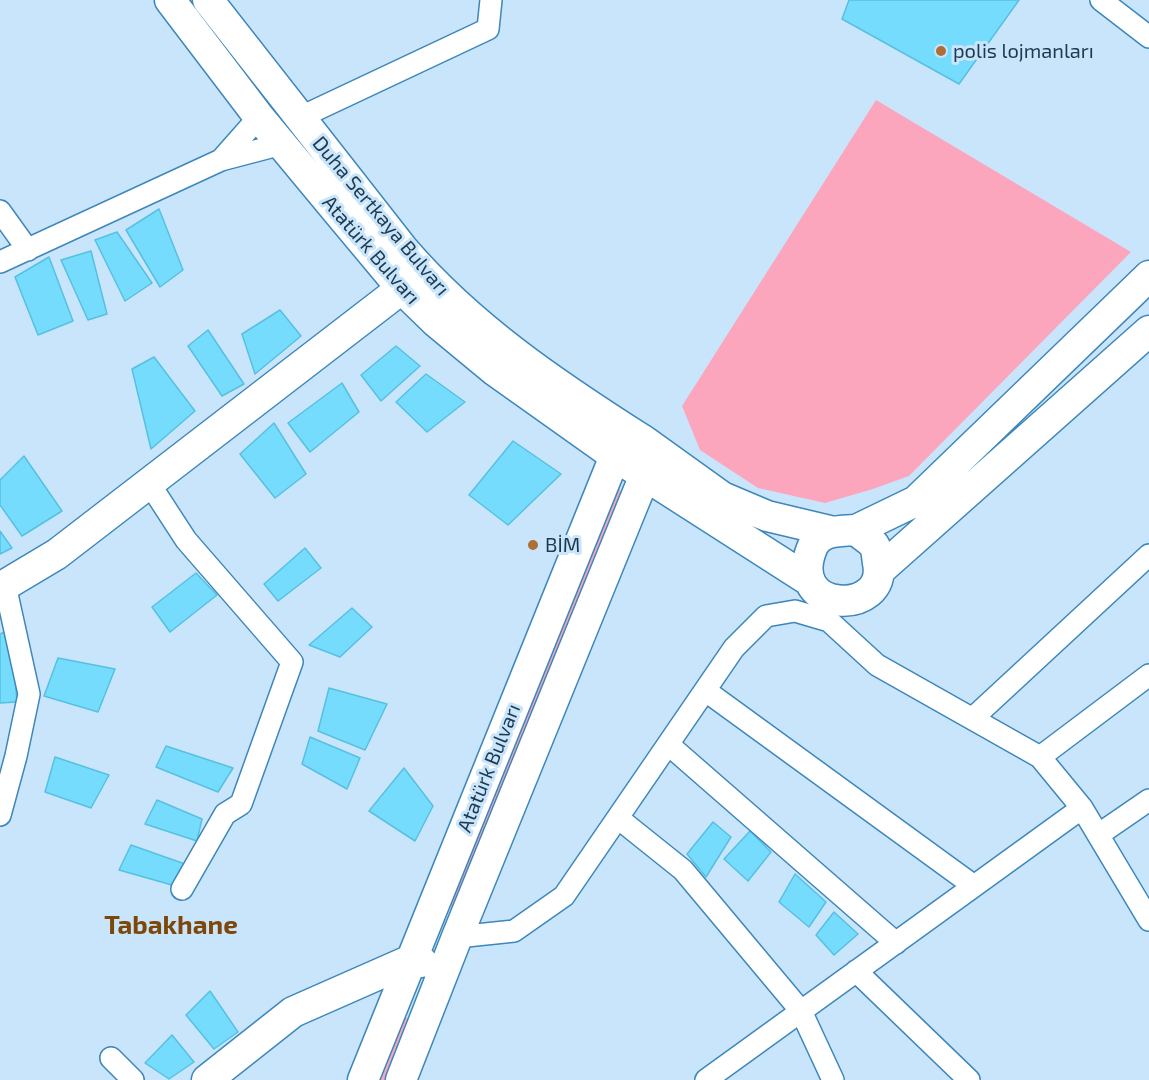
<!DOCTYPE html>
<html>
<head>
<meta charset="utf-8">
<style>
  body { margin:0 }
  canvas { display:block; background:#c9e5fc }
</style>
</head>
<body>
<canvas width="1149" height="1080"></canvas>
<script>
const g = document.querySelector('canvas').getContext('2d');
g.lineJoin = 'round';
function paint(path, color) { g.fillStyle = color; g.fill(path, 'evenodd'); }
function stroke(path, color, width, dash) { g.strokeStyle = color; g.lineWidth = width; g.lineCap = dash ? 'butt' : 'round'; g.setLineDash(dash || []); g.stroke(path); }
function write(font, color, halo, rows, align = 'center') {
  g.font = font + ' "Exo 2",sans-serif'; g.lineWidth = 6; g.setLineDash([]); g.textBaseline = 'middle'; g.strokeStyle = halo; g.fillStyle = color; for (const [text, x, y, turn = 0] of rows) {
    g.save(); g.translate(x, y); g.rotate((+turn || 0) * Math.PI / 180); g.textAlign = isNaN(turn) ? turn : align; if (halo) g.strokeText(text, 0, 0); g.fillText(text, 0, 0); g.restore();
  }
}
const green = new Path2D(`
  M876,100L1131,252L909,476L873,489L825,503L758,488L700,450L682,406Z
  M615,486L622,492L456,908L446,905Z
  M403,1017L410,1019L388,1080H376Z`);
const building = new Path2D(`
  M849,0H1019L959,84L842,19Z
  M159,209L183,270L160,287L126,230Z
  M117,232L152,283L125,301L95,240Z
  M91,251L107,314L88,320L61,260Z
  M49,257L73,321L38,335L15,277Z
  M280,310L301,336L255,374L242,334Z
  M208,330L244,384L222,396L188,346Z
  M396,346L420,366L381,401L361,375Z
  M154,357L195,411L151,449L132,369Z
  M426,374L465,402L427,432L396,402Z
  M342,383L359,412L310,452L288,423Z
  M274,423L306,474L275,498L240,454Z
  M513,441L561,474L508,525L469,495Z
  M24,456L62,511L22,536L0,505V480Z
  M0,531L12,548L0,554Z
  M305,548L321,568L278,601L264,584Z
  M196,573L217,595L170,632L152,607Z
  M352,608L372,627L340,657L309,645Z
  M11,628L17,702L0,703V634Z
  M58,658L115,669L98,712L44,696Z
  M329,688L387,704L365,750L318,731Z
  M310,737L360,758L347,789L302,764Z
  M166,746L233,768L218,792L156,767Z
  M55,757L109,775L91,808L45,792Z
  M404,768L433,806L415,841L369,811Z
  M157,800L202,819L197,841L145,824Z
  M713,822L731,837L706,877L687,854Z
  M750,831L771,852L748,881L724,859Z
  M131,845L185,864L179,887L119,870Z
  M795,874L826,902L809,927L779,902Z
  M834,912L858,934L834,955L816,935Z
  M210,991L238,1032L214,1049L186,1015Z
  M172,1035L194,1062L169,1079L145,1063Z`);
const street = new Path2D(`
  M1101,0L1149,37
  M301,117L488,29L491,0
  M221,160L259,117
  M0,211L28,250
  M0,262L221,160L282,144
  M149,483L186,540L292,662L241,804L225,814L182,889
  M706,691L974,886
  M973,718L1149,555
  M669,745L896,943
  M1040,757L1149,675
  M0,815L16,756L29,694L5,585
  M618,818L683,870L801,1011L833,1080
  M1098,835L1149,800
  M457,937L514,931L564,896L734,648L766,616L795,611L829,621L877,665L1040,757L1082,808L1149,920
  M856,971L969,1080
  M111,1058L133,1080
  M706,1080L1082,808`);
const secondary = new Path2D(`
  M170,0L259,117L342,217L403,290L436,322L494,370L615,456L810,581
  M208,0L403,249C471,328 556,385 644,441C648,454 648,462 645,475L457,937L401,1080
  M856,530L916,501L1149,276
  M856,530C861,535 869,539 874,545C877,549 877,558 878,563C889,616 785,615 812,548C819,530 839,531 856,530Z
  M880,570L1149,331
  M0,588L57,554L418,276
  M207,1080L293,1012L411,960L422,962
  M363,1080L615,456L633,443L644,441L722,497L767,516L830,531`);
const markers = [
  [941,51,6,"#ad6f34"],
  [533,545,6,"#ad6f34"]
];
const poiNames = [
  ["polis lojmanları",953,51],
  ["BİM",545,545]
];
const streetNames = [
  ["Duha Sertkaya Bulvarı",381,216,50],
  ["Atatürk Bulvarı",371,250,49],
  ["Atatürk Bulvarı",489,768,-68]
];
const districtNames = [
  ["Tabakhane",171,925]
];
paint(green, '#fca6be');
paint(building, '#75dcfe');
stroke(building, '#57c0e1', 1.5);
stroke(street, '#3d87ba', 24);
stroke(secondary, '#3d87ba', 33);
stroke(street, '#fff', 21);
stroke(secondary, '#fff', 30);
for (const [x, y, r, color] of markers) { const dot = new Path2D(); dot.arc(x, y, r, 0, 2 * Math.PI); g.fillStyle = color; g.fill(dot); stroke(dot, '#c9e5fc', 2); }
write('20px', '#1b3a50', '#c9e5fc', poiNames, 'left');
write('20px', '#1b3a50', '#c9e5fc', streetNames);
write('bold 26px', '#7d470a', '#c9e5fc', districtNames);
</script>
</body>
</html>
